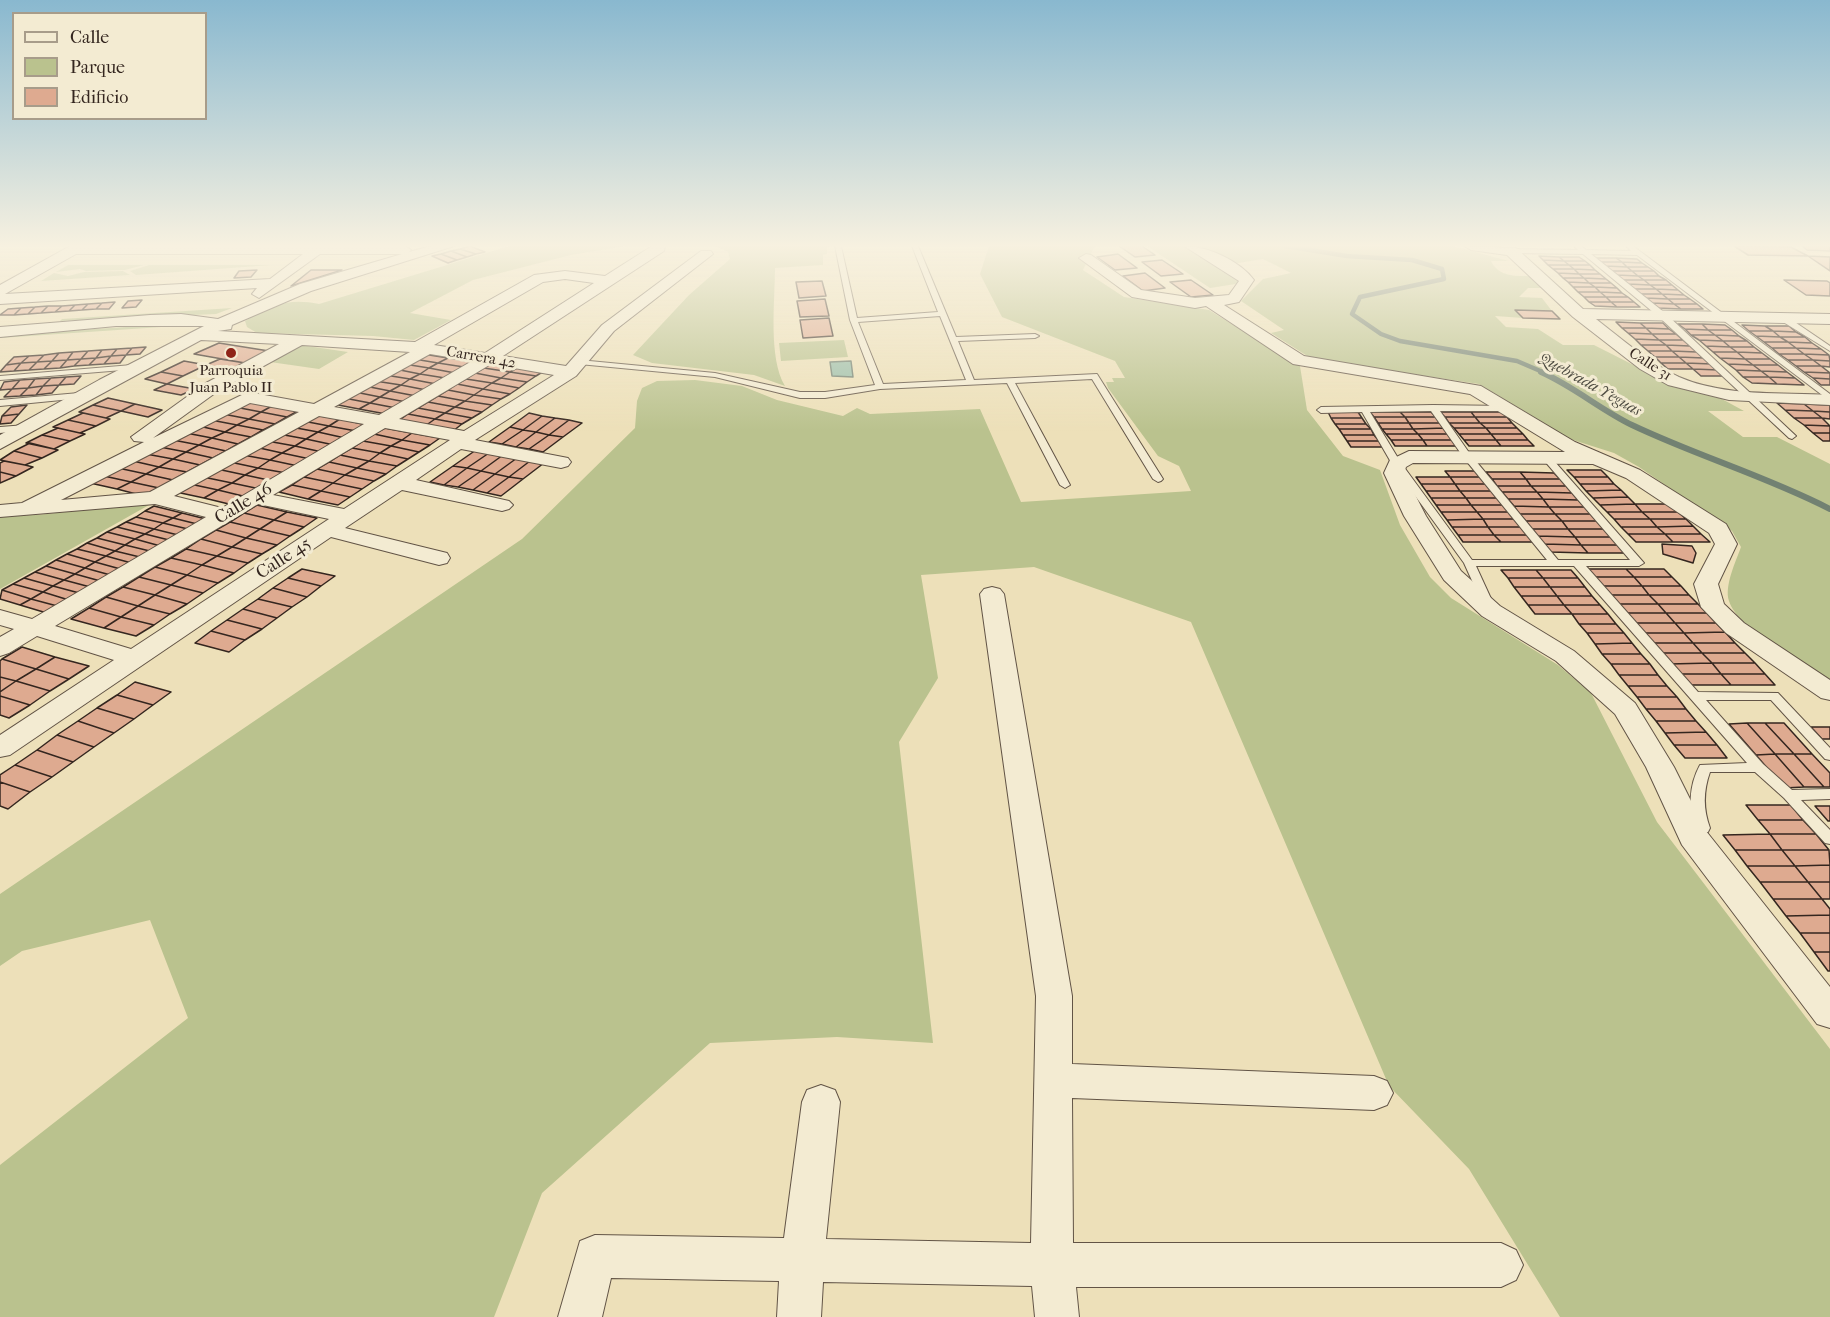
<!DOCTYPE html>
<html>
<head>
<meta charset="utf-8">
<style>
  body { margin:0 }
  #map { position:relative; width:1830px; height:1317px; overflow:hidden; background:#ede0b9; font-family:"IM FELL French Canon",serif }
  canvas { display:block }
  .legend { position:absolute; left:12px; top:12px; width:195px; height:108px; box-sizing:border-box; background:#f3ebd2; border:2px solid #a79c8a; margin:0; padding:8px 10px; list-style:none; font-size:18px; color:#34261f }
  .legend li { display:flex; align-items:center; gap:12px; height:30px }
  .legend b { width:30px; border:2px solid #a79c8a }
</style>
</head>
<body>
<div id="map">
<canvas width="1830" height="1317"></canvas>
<ul class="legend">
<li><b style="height:8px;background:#f3ebd2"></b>Calle</li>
<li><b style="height:16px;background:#bac28e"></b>Parque</li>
<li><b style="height:16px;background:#deaa90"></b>Edificio</li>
</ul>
</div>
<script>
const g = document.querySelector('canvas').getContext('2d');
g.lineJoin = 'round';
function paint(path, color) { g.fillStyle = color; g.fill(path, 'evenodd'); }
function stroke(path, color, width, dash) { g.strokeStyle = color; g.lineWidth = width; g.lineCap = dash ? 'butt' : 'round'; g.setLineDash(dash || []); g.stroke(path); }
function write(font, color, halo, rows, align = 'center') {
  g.font = font + ' "IM FELL French Canon",serif'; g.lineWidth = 6; g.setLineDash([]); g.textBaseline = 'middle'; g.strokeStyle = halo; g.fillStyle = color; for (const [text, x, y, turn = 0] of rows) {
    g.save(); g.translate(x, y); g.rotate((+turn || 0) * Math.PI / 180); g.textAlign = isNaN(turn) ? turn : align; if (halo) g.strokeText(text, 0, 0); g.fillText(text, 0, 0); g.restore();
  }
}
const green = new Path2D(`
  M509,246H626L571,255L473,280L410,313L451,320L414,340L373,336L257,333L247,327L245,321C271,305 289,298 319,304Z
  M715,246H831L827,248V254L823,255V265L775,268C775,301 768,358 785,386L754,375L652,363L633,355L689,295L730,259L728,252Z
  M989,246H1095L1083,270L1124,297L1209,310L1300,366L1307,410L1343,456L1380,470L1400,525L1430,577L1451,598L1558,665L1591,693L1657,822L1830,1049V1317H1560L1469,1169L1389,1086L1191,622L1034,567L921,575L938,678L899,742L933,1043L837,1037L710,1043L542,1193L494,1317H0V1165L188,1018L150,920L22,951L0,966V894L522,539L635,428L637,401L642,388L657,381L695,380L742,386L777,400L843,416L857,408L870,414L980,409L1021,502L1191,491L1179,466L1158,456L1108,388L1106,382H1114L1112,378H1125L1115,361L1002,317L980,274Z
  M1147,246H1183L1242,283L1210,288Z
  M1197,246H1453L1509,261H1491C1499,277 1515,276 1531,276L1543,288H1528L1519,297L1542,298L1552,311L1516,310L1523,318L1495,316L1506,327L1538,329L1563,345H1594L1671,384L1722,399L1744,411H1708L1743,437H1777L1830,464V682C1804,665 1738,630 1729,601C1724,586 1736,561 1741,547L1732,531L1639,467L1614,453L1570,439L1479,384L1312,359L1271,333L1284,330L1241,301L1263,279L1291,273L1263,259L1226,265Z
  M68,265H144L125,270L86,271L80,269L56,272Z
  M149,265H272L136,275L130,271Z
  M123,271L130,275L41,281L54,273L68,276L84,272Z
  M232,308L216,314L60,321L62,319Z
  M173,324L176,326L0,338V335Z
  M844,340L848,357L781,361L779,343Z
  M300,345L348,352L319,369L270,362Z
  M143,504L149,505L0,589V516L37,515Z`);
const water = new Path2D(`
  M851,361L853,377L832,376L830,362Z`);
const streamFar1 = new Path2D(`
  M1285,246L1347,256L1412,260L1442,269L1444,279L1360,297L1352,314L1381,334L1400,341L1517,361L1545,373`);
const stream = new Path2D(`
  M1541,372C1573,386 1601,410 1632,425C1697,456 1766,476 1830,509`);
const building = new Path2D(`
  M470,246L485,252L476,254L460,249Z
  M1119,246H1142L1155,255L1135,257Z
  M1734,246L1791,247L1808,256L1748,255Z
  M1802,246H1830V251L1807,250Z
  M460,249L476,254L467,257L451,251Z
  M451,251L467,257L457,260L441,254Z
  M441,254L457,260L448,263L432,256Z
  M1118,254L1137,268L1115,270L1097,257Z
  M1539,256L1559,257L1564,261L1543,260Z
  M1808,256L1830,257V271Z
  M1559,257H1579L1585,261H1564Z
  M1596,258H1616L1622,262H1601Z
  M1616,258L1637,259L1642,263L1622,262Z
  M1162,260L1183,274L1161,276L1142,262Z
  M1543,260L1564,261L1569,265H1548Z
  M1564,261H1585L1590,265H1569Z
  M1601,262H1622L1627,267L1606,266Z
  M1622,262L1642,263L1648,267H1627Z
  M1548,265H1569L1574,269H1553Z
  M1569,265H1590L1595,270L1574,269Z
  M1606,266L1627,267L1632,271H1611Z
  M1627,267H1648L1654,271H1632Z
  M1553,269H1574L1579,274L1558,273Z
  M1574,269L1595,270L1600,274H1579Z
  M257,270L251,277L234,278L239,271Z
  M311,270H342L291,286Z
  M1611,271H1632L1638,276L1617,275Z
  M1632,271H1654L1659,276H1638Z
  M1145,273L1165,288L1143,291L1123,276Z
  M1558,273L1579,274L1584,278H1563Z
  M1579,274H1600L1606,279L1584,278Z
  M1617,275L1638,276L1644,280H1623Z
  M1638,276H1659L1666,280H1644Z
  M1563,278H1584L1589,283L1568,282Z
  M1584,278L1606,279L1611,283H1589Z
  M1191,280L1213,295L1191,297L1170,282Z
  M1623,280H1644L1650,285L1628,284Z
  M1644,280H1666L1672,285H1650Z
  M1784,280L1827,281L1830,283V296L1806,295Z
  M822,281L826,296L799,298L796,282Z
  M1568,282L1589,283L1595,287H1573Z
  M1589,283H1611L1617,288L1595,287Z
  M1628,284L1650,285L1656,289H1634Z
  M1650,285H1672L1678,290L1656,289Z
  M1573,287H1595L1600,292H1578Z
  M1595,287L1617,288L1622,293L1600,292Z
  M1634,289H1656L1662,294H1640Z
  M1656,289L1678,290L1684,295L1662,294Z
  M1578,292H1600L1606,297H1584Z
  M1600,292L1622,293L1628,297H1606Z
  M1640,294H1662L1668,299L1646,298Z
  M1662,294L1684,295L1690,299H1668Z
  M1584,297H1606L1611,302H1589Z
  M1606,297H1628L1634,302H1611Z
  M1646,298L1668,299L1674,304L1652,303Z
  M825,299L829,316L800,317L797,301Z
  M1668,299H1690L1697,304H1674Z
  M142,300L136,307L122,308L128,301Z
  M115,302L109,309H96L102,303Z
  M1589,302H1611L1617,307L1595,306Z
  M1611,302H1634L1640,307H1617Z
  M102,303L96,309L82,310L88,304Z
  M1652,303L1674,304L1681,309L1658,308Z
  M88,304L82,310L69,311L75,305Z
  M1674,304H1697L1703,309H1681Z
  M75,305L69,311L55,312L62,306Z
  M48,306L41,313L28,314L35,307Z
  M48,306H62L55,312L41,313Z
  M35,307L28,314L14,315L21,308Z
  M21,308L14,315H0L8,309Z
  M1515,310L1552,311L1560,319L1523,318Z
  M829,318L833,336L803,338L800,320Z
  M1616,322L1640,323L1646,328H1622Z
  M1640,323H1663L1669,329L1646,328Z
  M1678,324H1702L1708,330L1685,329Z
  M1702,324L1725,325L1732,330H1708Z
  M1742,325L1765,326L1773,331H1749Z
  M1765,326H1789L1796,332L1773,331Z
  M1622,328H1646L1652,334L1628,333Z
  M1646,328L1669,329L1676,334H1652Z
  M1685,329L1708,330L1715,335H1691Z
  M1708,330H1732L1739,336L1715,335Z
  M1749,331H1773L1780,337L1756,336Z
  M1773,331L1796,332L1805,337H1780Z
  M1628,333L1652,334L1659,340L1635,339Z
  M1652,334H1676L1683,340H1659Z
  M1691,335H1715L1723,341L1699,340Z
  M1715,335L1739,336L1747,341H1723Z
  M1756,336L1780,337L1788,342H1764Z
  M1780,337H1805L1812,343L1788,342Z
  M1635,339L1659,340L1666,345H1641Z
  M1659,340H1683L1690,346L1666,345Z
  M1699,340L1723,341L1730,347L1706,346Z
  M1723,341H1747L1754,347H1730Z
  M1764,342H1788L1796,348H1772Z
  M1788,342L1812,343L1821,349L1796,348Z
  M219,343L269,351L245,363L194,354Z
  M1641,345H1666L1672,351H1648Z
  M1666,345L1690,346L1697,352L1672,351Z
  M1706,346L1730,347L1737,352H1713Z
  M146,347L140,354L126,355L132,348Z
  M1730,347H1754L1762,353L1737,352Z
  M132,348L126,355L111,356L117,349Z
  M1772,348H1796L1804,354H1779Z
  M1796,348L1821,349L1829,355L1804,354Z
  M117,349L111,356L96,358L102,350Z
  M102,350L96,358L81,359L88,351Z
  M88,351L81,359L67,360L73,352Z
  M1648,351H1672L1679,357H1655Z
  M1672,351L1697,352L1704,358L1679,357Z
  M73,352L67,360L52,361L59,353Z
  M1713,352H1737L1745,359L1720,358Z
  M1737,352L1762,353L1770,359H1745Z
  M59,353L52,361L37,362L44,355Z
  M423,354L448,358L438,363L414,359Z
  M1779,354H1804L1813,360H1788Z
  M1804,354L1829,355L1830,361L1813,360Z
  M44,355L37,362L21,363L29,356Z
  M126,355L120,363L104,364L111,356Z
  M29,356L21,363L6,365L14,357Z
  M111,356L104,364L89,365L96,358Z
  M1655,357H1679L1686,363H1661Z
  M1679,357L1704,358L1712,364L1686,363Z
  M96,358L89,365L74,366L81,359Z
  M448,358L472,362L464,367L438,363Z
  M1720,358L1745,359L1753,365L1728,364Z
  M81,359L74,366L60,368L67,360Z
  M220,359L245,363L231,370L206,365Z
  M414,359L438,363L429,368L404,364Z
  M1745,359H1770L1778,365H1753Z
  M67,360L60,368L44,369L52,361Z
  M1788,360H1813L1821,366H1796Z
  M1813,360L1830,361V367L1821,366Z
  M52,361L44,369L29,370L37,362Z
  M184,361L206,365L183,376L161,372Z
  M37,362L29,370L14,371L21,363Z
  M493,362L519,367L510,372L484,368Z
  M21,363L14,371L0,372L6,365Z
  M438,363L464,367L455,373L429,368Z
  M1661,363H1686L1693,369H1668Z
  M1686,363L1712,364L1719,370L1693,369Z
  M404,364L429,368L420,374L395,369Z
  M1728,364L1753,365L1761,371L1736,370Z
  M1753,365H1778L1787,372L1761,371Z
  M1796,366H1821L1830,373L1804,372Z
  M519,367L544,371L536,376L510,372Z
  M429,368L455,373L445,378L420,374Z
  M484,368L510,372L501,378L475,373Z
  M395,369L420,374L410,379L385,375Z
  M1693,369L1719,370L1727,376H1701Z
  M1736,370L1761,371L1769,377H1743Z
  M1761,371L1787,372L1795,378L1769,377Z
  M161,372L183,376L167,384L145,379Z
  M510,372L536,376L527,382L501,378Z
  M1804,372L1830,373V379L1813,378Z
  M475,373L501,378L492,383L466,379Z
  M420,374L445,378L436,384L410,379Z
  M385,375L410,379L401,385L375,381Z
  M81,376L74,384L59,385L66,377Z
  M66,377L59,385L43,386L51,378Z
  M1743,377H1769L1777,384L1752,383Z
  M1769,377L1795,378L1804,385L1777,384Z
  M51,378L43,386L28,388L35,379Z
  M501,378L527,382L519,388L492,383Z
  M1813,378L1830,379V385H1821Z
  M35,379L28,388L12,389L20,380Z
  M410,379L436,384L426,390L401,385Z
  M466,379L492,383L483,389L457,384Z
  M20,380L12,389L0,390L4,382Z
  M375,381L401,385L390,391L365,386Z
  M492,383L519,388L510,394L483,389Z
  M167,384L195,389L181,395L154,390Z
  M457,384L483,389L474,395L448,390Z
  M59,385L52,393L36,395L43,386Z
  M401,385L426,390L416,396L390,391Z
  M43,386L36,395L20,396L28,388Z
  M365,386L390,391L380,397L355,392Z
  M28,388L20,396L4,397L12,389Z
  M483,389L510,394L501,399L474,395Z
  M448,390L474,395L465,401L438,396Z
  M390,391L416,396L406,402L380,397Z
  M355,392L380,397L370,403L344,398Z
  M474,395L501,399L492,405L465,401Z
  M438,396L465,401L455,407L428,402Z
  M380,397L406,402L396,408L370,403Z
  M108,398L135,404L121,411L93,405Z
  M344,398L370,403L359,409L333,404Z
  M247,401L272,406L261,412L235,407Z
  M465,401L492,405L482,412L455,407Z
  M428,402L455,407L445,413L418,408Z
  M370,403L396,408L386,414L359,409Z
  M1777,403L1804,404L1813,411L1785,410Z
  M135,404L162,410L148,417L121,411Z
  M1804,404L1830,405V412L1813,411Z
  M27,405L19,414L2,416L11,407Z
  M93,405L121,411L106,418L79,412Z
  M272,406L298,411L287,417L261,412Z
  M235,407L261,412L249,419L223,414Z
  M455,407L482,412L472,418L445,413Z
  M418,408L445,413L435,419L408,414Z
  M1785,410L1813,411L1822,418H1794Z
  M1813,411L1830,412V419L1822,418Z
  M261,412L287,417L275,424L249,419Z
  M1328,412H1358L1362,418H1331Z
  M1370,412H1400L1405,417H1374Z
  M1400,412H1431L1436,417H1405Z
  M1440,412H1471L1475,417H1445Z
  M1471,412H1501L1507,417H1475Z
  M83,413L106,418L110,419L96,426L68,420Z
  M445,413L472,418L462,424L435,419Z
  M529,413L542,416L523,430L510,427Z
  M19,414L11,423L0,424L2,416Z
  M223,414L249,419L237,425L211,420Z
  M408,414L435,419L425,426L398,421Z
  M314,415L340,419L329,426L303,421Z
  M542,416L555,418L536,432L523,430Z
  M1374,417H1405L1409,423H1378Z
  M1405,417H1436L1440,423H1409Z
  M1445,417H1475L1480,423H1449Z
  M1475,417H1507L1512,423H1480Z
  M555,418L569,420L549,435L536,432Z
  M1331,418H1362L1366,424H1335Z
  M1794,418H1822L1830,426L1804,425Z
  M249,419L275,424L263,430L237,425Z
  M340,419L367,425L356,431L329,426Z
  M435,419L462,424L453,431L425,426Z
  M68,420L96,426L80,433L53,427Z
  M211,420L237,425L225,432L199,426Z
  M569,420L582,423L563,437L549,435Z
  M303,421L329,426L318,432L291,427Z
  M1378,423H1409L1413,429H1382Z
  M1409,423H1440L1445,428L1413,429Z
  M1449,423H1480L1486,428H1454Z
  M1480,423H1512L1517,428H1486Z
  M1335,424H1366L1371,429H1339Z
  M237,425L263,430L251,437L225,432Z
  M1804,425L1830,426V433H1813Z
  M199,426L225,432L212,438L186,433Z
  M329,426L356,431L345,438L318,432Z
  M291,427L318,432L306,439L279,434Z
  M510,427L523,430L502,444L489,442Z
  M58,428L80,433L85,434L70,441L42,435Z
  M385,428L412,433L402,440L374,434Z
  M1445,428L1450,434H1418L1413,429Z
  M1454,428H1486L1491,434H1459Z
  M1486,428H1517L1523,434H1491Z
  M1339,429H1371L1374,435H1343Z
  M1382,429H1413L1418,434H1386Z
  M523,430L536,432L516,447L502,444Z
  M225,432L251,437L238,444L212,438Z
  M318,432L345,438L334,445L306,439Z
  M536,432L549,435L529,449L516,447Z
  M186,433L212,438L199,445L173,440Z
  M412,433L440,438L430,445L402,440Z
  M1813,433H1830V441H1823Z
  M279,434L306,439L295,446L267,441Z
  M374,434L402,440L391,446L363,441Z
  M1386,434H1418L1423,440H1391Z
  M1418,434H1450L1455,440H1423Z
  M1459,434H1491L1496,440H1464Z
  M1491,434H1523L1528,440H1496Z
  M42,435L70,441L54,449L26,443Z
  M549,435L563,437L543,452L529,449Z
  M1343,435H1374L1379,441H1347Z
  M212,438L238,444L226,451L199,445Z
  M306,439L334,445L322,452L295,446Z
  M173,440L199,445L186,452L160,447Z
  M402,440L430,445L419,452L391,446Z
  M1391,440H1423L1427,446H1395Z
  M1423,440H1455L1460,446H1427Z
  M1464,440H1496L1501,446H1469Z
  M1496,440H1528L1534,446H1501Z
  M267,441L295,446L282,453L255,447Z
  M363,441L391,446L380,453L352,448Z
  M1347,441H1379L1383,447H1351Z
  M30,443L58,450L42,458L14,451Z
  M199,445L226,451L213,458L186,452Z
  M295,446L322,452L310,459L282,453Z
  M391,446L419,452L408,459L380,453Z
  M160,447L186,452L173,459L146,454Z
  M255,447L282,453L270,460L243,455Z
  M352,448L380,453L369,461L340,455Z
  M476,450L489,453L467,468L453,466Z
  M14,451L42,458L25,465L0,460Z
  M186,452L213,458L200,465L173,459Z
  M282,453L310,459L298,466L270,460Z
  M380,453L408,459L397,466L369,461Z
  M489,453L503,455L481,471L467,468Z
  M146,454L173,459L159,467L133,461Z
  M243,455L270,460L258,468L230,462Z
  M340,455L369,461L357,468L329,462Z
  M503,455L517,458L495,474L481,471Z
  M517,458L530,461L509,477L495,474Z
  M173,459L200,465L187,472L159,467Z
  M270,460L298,466L286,473L258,468Z
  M4,461L25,465L33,467L16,476L0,472V463Z
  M133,461L159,467L146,474L118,468Z
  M369,461L397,466L386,474L357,468Z
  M530,461L544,463L523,479L509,477Z
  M230,462L258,468L245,475L217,469Z
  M329,462L357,468L345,475L317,469Z
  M453,466L467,468L444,485L430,482Z
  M159,467L187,472L173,480L146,474Z
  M118,468L146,474L131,482L104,476Z
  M258,468L286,473L273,481L245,475Z
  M357,468L386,474L374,481L345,475Z
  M467,468L481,471L458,487L444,485Z
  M217,469L245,475L232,483L203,477Z
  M317,469L345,475L333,483L304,477Z
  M1567,470H1601L1608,477H1574Z
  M481,471L495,474L473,490L458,487Z
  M1445,471H1478L1484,477H1450Z
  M0,472L16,476L0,483Z
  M1486,472H1520L1526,479H1492Z
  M1520,472L1554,473L1560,479H1526Z
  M146,474L173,480L159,488L131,482Z
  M495,474L509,477L487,493L473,490Z
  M245,475L273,481L260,489L232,483Z
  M345,475L374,481L362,489L333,483Z
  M104,476L131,482L117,489L90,483Z
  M203,477L232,483L218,490L190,484Z
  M304,477L333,483L321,491L292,485Z
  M509,477L523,479L501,496L487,493Z
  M1416,477H1450L1455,484H1421Z
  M1450,477H1484L1489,484H1455Z
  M1574,477H1608L1614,484H1580Z
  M1492,479H1526L1531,486H1497Z
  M1526,479H1560L1566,486H1531Z
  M131,482L159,488L144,496L117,489Z
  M232,483L260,489L247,497L218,490Z
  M333,483L362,489L350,497L321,491Z
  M190,484L218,490L204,498L176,492Z
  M1421,484H1455L1460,491H1426Z
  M1455,484H1489L1495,491H1460Z
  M1580,484H1614L1621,490L1586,491Z
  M292,485L321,491L308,499L279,492Z
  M1497,486H1531L1537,492H1502Z
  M1531,486H1566L1572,493L1537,492Z
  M218,490L247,497L233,505L204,498Z
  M1621,490L1628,497L1593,498L1586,491Z
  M321,491L350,497L338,505L308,499Z
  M1426,491H1460L1466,498H1431Z
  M1460,491H1495L1501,498H1466Z
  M1502,492H1537L1543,499H1508Z
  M1537,492L1572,493L1578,500L1543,499Z
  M1628,497L1635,504L1600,505L1593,498Z
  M1431,498H1466L1471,505H1436Z
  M1466,498H1501L1507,505H1471Z
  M1508,499H1543L1549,507L1514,506Z
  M1543,499L1578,500L1585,507H1549Z
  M1635,504L1642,512H1607L1600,505Z
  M1635,504H1670L1678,512H1642Z
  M257,505L287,512L274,520L244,513Z
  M1436,505H1471L1477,512H1441Z
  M1471,505H1507L1513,512H1477Z
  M154,506L182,513L173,518L145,511Z
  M1514,506L1549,507L1555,514H1519Z
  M1549,507H1585L1591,514H1555Z
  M145,511L173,518L163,523L136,517Z
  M287,512L317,518L304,527L274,520Z
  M1441,512H1477L1483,519L1447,520Z
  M1477,512H1513L1519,519H1483Z
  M1607,512H1642L1650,519H1614Z
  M1642,512H1678L1686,519H1650Z
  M182,513L210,520L201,525L173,518Z
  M244,513L274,520L260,529L230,522Z
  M1519,514H1555L1562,521H1526Z
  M1555,514H1591L1598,521H1562Z
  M136,517L163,523L154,529L126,522Z
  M173,518L201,525L192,530L163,523Z
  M1483,519L1488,527H1452L1447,520Z
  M1483,519H1519L1525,527H1488Z
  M1614,519H1650L1657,527H1621Z
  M1650,519H1686L1693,526L1657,527Z
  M274,520L304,527L290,536L260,529Z
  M1526,521H1562L1568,529H1531Z
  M1562,521H1598L1605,529H1568Z
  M126,522L154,529L145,534L117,527Z
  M230,522L260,529L246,538L216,530Z
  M163,523L192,530L182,536L154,529Z
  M1693,526L1701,534H1665L1657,527Z
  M117,527L145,534L135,539L107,532Z
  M1452,527H1488L1494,535H1458Z
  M1488,527H1525L1531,535H1494Z
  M1621,527H1657L1665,534H1628Z
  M154,529L182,536L173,541L145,534Z
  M260,529L290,536L277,545L246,538Z
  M1531,529H1568L1575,537L1537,536Z
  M1568,529H1605L1612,537H1575Z
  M216,530L246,538L232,547L201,539Z
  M107,532L135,539L125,545L97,538Z
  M145,534L173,541L164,547L135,539Z
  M1628,534H1665L1673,542H1636Z
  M1665,534H1701L1710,542H1673Z
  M1458,535H1494L1501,542H1463Z
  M1494,535H1531L1538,542H1501Z
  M1537,536L1575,537L1581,545L1544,544Z
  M1575,537H1612L1619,545H1581Z
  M97,538L125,545L115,551L87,543Z
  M246,538L277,545L262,554L232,547Z
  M135,539L164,547L154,552L125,545Z
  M201,539L232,547L217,556L186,549Z
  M87,543L115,551L106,556L77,549Z
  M1544,544L1581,545L1588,553L1550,552Z
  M1662,544L1692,546L1696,553L1693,563L1663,554Z
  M125,545L154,552L144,558L115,551Z
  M1581,545H1619L1626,553H1588Z
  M232,547L262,554L248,563L217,556Z
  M77,549L106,556L95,562L67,554Z
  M186,549L217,556L202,565L171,558Z
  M115,551L144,558L135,564L106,556Z
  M67,554L95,562L85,568L56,560Z
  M106,556L135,564L124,570L95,562Z
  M217,556L248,563L234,573L202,565Z
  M171,558L202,565L187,575L155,567Z
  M56,560L85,568L75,574L46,566Z
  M95,562L124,570L114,576L85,568Z
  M202,565L234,573L218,583L187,575Z
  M46,566L75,574L64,580L35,572Z
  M155,567L187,575L171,585L139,577Z
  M85,568L114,576L104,582L75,574Z
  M302,569L335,576L321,586L288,578Z
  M1588,569H1626L1634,577H1595Z
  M1626,569H1664L1672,577H1634Z
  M1501,570H1536L1543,578H1508Z
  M1536,570H1571L1578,578H1543Z
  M35,572L64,580L53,586L24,578Z
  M75,574L104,582L94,588L64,580Z
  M187,575L218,583L203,593L171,585Z
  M139,577L171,585L155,595L123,587Z
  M1595,577H1634L1642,586H1602Z
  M1634,577H1672L1681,586H1642Z
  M24,578L53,586L43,592L13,584Z
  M288,578L321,586L307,597L273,588Z
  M1508,578H1543L1550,587H1514Z
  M1543,578H1578L1585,587H1550Z
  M64,580L94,588L83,594L53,586Z
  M13,584L43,592L31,599L2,590Z
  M171,585L203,593L187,604L155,595Z
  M53,586L83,594L72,601L43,592Z
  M1602,586H1642L1649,595H1610Z
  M1642,586H1681L1689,595H1649Z
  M123,587L155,595L138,606L106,597Z
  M1514,587H1550L1557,596H1521Z
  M1550,587H1585L1592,596H1557Z
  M273,588L307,597L292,607L258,599Z
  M2,590L31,599L20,605L0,599Z
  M43,592L72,601L61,607L31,599Z
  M155,595L187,604L170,614L138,606Z
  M1610,595H1649L1658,604H1618Z
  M1649,595H1689L1698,604H1658Z
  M1521,596H1557L1564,605H1528Z
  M1557,596H1592L1600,605H1564Z
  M106,597L138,606L121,617L89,608Z
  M31,599L61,607L50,614L20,605Z
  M258,599L292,607L277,618L243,609Z
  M1618,604H1658L1666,613H1626Z
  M1658,604H1698L1707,613H1666Z
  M1528,605H1564L1572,614H1535Z
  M1564,605H1600L1608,614H1572Z
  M138,606L170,614L154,625L121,617Z
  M89,608L121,617L104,628L71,619Z
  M243,609L277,618L262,629L227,620Z
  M1626,613H1666L1675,623H1634Z
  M1666,613H1707L1716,623H1675Z
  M1572,614H1608L1616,624H1579Z
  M121,617L154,625L136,636L104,628Z
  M227,620L262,629L245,640L211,631Z
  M1634,623H1675L1684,633H1643Z
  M1675,623H1716L1725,632L1684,633Z
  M1579,624H1616L1624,633H1587Z
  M211,631L245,640L229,652L195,643Z
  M1725,632L1735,643H1693L1684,633Z
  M1587,633H1624L1632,643L1595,644Z
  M1643,633H1684L1693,643H1651Z
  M1632,643L1641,654H1602L1595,644Z
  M1651,643H1693L1702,653H1660Z
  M1693,643H1735L1745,653H1702Z
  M22,647L55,657L36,669L2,659Z
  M1660,653H1702L1712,663L1669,664Z
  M1702,653H1745L1755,663H1712Z
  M1602,654H1641L1650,664H1611Z
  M55,657L89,666L69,679L36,669Z
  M2,659L36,669L16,681L0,677V661Z
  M1712,663H1755L1765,674H1721Z
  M1712,663L1721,674H1678L1669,664Z
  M1611,664H1650L1658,675H1619Z
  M36,669L69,679L50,691L16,681Z
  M1678,674H1721L1731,685H1687Z
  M1721,674H1765L1775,685H1731Z
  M1619,675H1658L1667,686H1628Z
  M0,677L16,681L0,692Z
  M16,681L50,691L30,705L0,696V692Z
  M135,682L171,692L153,705L117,695Z
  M1628,686H1667L1677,697H1637Z
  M117,695L153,705L134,719L97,708Z
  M0,696L30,705L9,718L0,715Z
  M1637,697H1677L1686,709H1646Z
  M97,708L134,719L114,733L78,721Z
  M1646,709H1686L1696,721H1656Z
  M78,721L114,733L94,747L57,735Z
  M1656,721H1696L1706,732L1665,733Z
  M1747,723H1765L1794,754H1775Z
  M1747,723L1775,754L1756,755L1729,724Z
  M1765,723H1784L1812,754H1794Z
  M1811,727H1830V739H1822Z
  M1706,732L1717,745H1674L1665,733Z
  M57,735L94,747L73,762L37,750Z
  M1674,745H1717L1727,758H1685Z
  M37,750L73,762L52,777L15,765Z
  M1775,754L1804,787L1784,788L1756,755Z
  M1775,754H1794L1824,787H1804Z
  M1794,754H1812L1830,773V787H1824Z
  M15,765L52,777L30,792L0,782V775Z
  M0,782L30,792L8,809L0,806Z
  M1746,805H1791L1803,820H1758Z
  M1815,806H1830V821H1828Z
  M1758,820H1803L1816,834H1770Z
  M1770,834L1782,850H1735L1723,835Z
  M1770,834H1816L1829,850H1782Z
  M1735,850H1782L1795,866H1747Z
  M1782,850H1829L1830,865L1795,866Z
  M1830,865V882H1808L1795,866Z
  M1747,866H1795L1808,882H1760Z
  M1760,882H1808L1822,899H1773Z
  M1808,882H1830V899H1822Z
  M1773,899H1822L1830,909V915L1786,916Z
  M1830,915V933H1800L1786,916Z
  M1800,933H1830V952H1814Z
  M1814,952H1830V971H1828Z`);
const lane = new Path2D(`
  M835,246H841L857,318L938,312L912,246H918L956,337L1035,334L1039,336L1035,338L958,341L974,380L1097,374L1163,479L1161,481L1158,482L1153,479L1092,379L1015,383L1070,485L1065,488L1060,485L1007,383L880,389L825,398H800L715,377L579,364L575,362L579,360L715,373L800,392H825L875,385L850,320ZM940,316L966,380L883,384L858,322Z
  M1574,246H1581L1586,250L1631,251L1626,246H1633L1830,394V401L1637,255L1591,254L1665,313L1796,436L1792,439L1789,438L1659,317L1583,254L1511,253L1508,251L1511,249L1578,250Z
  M1780,316H1786L1830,346V351L1780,320Z
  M132,365H135V369L0,380V376Z
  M79,393L82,394V398L0,406V400Z
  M1433,405L1506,406V410L1503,411H1440L1470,454L1558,560H1630L1542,458V454H1548L1644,563L1639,566H1586L1698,692L1778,693L1830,748V760L1825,759L1771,700H1706L1763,764L1792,790L1830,789V799L1801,800L1830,830V844L1825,843L1784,798L1755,772H1710C1703,792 1703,809 1710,828L1708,832L1703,833L1698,832C1687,811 1689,785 1700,765L1747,763L1574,566H1476L1493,603L1487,606L1483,605L1464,563L1392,464L1362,412L1321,413L1317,410L1321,407ZM1431,411L1464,458L1547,560H1472L1401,463L1370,412Z
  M26,425L29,426V430L0,433V427Z`);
const street = new Path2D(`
  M70,246H406L411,250L409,252L431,246H454L311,291L232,325L231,329L218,331L415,342L534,275L565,271L605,276L652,246H665L664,251L503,356L566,366L602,325L701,251H711L713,254L614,331L576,376L475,440L568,458L571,462L568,466L561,468L461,449L416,480L509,501L513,505L509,509L502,511L402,490L345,528L447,553L450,558L447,563L439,565L331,537L10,755L0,757V735L114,660L37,636L9,653L0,656V637L14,629L0,625V610L32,619L206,517L155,504L0,517V505L22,503L144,442L134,441L131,437L206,383L279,344L201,340L0,449V435L99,380L204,326H116L0,337V327L150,315L181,314L218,319L300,284L402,254H320L259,298L252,294L257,288L0,304V285ZM76,254H303L270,279L5,294ZM565,279L594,283L485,353L434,345L543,282ZM302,345L410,352L314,404L248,392L153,438L218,391ZM430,354L472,361L379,415L334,407ZM491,364L554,375L464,431L399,419ZM250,403L299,412L150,492L61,500ZM319,416L364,424L222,508L174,496ZM385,428L450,440L344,509L273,495ZM258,504L329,519L131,649L55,626Z
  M1184,246C1208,246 1240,261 1254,280L1239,302L1224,305L1304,356L1481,386L1575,442L1640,470L1726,524L1737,544L1718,584L1724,604L1744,623L1830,680V700L1821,698L1726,633L1701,607L1694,584L1715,544L1709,533L1626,478L1593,464L1413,463L1406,467L1404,473L1426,516L1461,571L1500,606L1574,651L1635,703L1674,767L1706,831L1830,987V1028L1817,1024L1682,845L1646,767L1615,714L1556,661L1482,616L1444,580L1404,516L1384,473L1390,460L1409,451L1565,452L1470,394L1293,364L1206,306L1195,308L1132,297L1079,258L1086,254L1091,255L1141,290L1195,298L1229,295L1239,281Z
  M1464,246L1516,248L1583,309L1830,314V324L1596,319C1622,339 1649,363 1679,377C1725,397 1781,392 1830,395V405L1729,400L1668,385L1640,369L1573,317L1507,255L1471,250Z
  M992,587L1000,589L1004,594L1072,996V1064L1374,1076L1387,1081L1393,1093L1387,1105L1374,1110L1072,1098L1073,1243H1501L1516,1250L1523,1265L1516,1280L1501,1287H1076L1079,1317H1035L1032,1286L823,1282L821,1317H777L779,1281L611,1278L602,1317H558L580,1241L595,1235L784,1238L802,1102L807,1090L821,1085L835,1090L840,1102L826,1239L1031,1243L1036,996L980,594L984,589Z`);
const markers = [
  [231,353,6,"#8f2418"]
];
const farStreetnames = [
  ["Carrera 42",481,358,10],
  ["Calle 31",1650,365,33]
];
const farPoinames = [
  ["Parroquia",231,371],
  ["Juan Pablo II",231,388]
];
const farWaternames = [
  ["Quebrada Yeguas",1590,385,29]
];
const streetNames = [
  ["Calle 46",244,504,-31],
  ["Calle 45",284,559,-33]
];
paint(green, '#bac28e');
paint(water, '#9bbea9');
stroke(water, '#728172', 1.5);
stroke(streamFar1, '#728172', 4.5);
stroke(stream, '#728172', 6);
paint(building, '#deaa90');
stroke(building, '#34261f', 1.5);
stroke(lane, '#625446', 2);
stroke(street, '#625446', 2);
paint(lane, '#f3ebd2');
paint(street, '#f3ebd2');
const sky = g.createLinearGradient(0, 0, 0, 431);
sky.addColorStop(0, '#89b8cf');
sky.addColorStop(0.57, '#f7f1e0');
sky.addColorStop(1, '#f7f1e000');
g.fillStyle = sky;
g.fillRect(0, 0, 1830, 431);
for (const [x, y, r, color] of markers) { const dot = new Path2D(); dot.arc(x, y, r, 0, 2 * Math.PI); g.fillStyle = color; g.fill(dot); stroke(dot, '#f3ebd2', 2); }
write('15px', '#34261f', '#f3ebd2', farStreetnames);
write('15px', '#34261f', '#f3ebd2', farPoinames);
write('italic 16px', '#4e4c42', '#f3ebd2', farWaternames);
write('18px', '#34261f', '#f3ebd2', streetNames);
</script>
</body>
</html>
